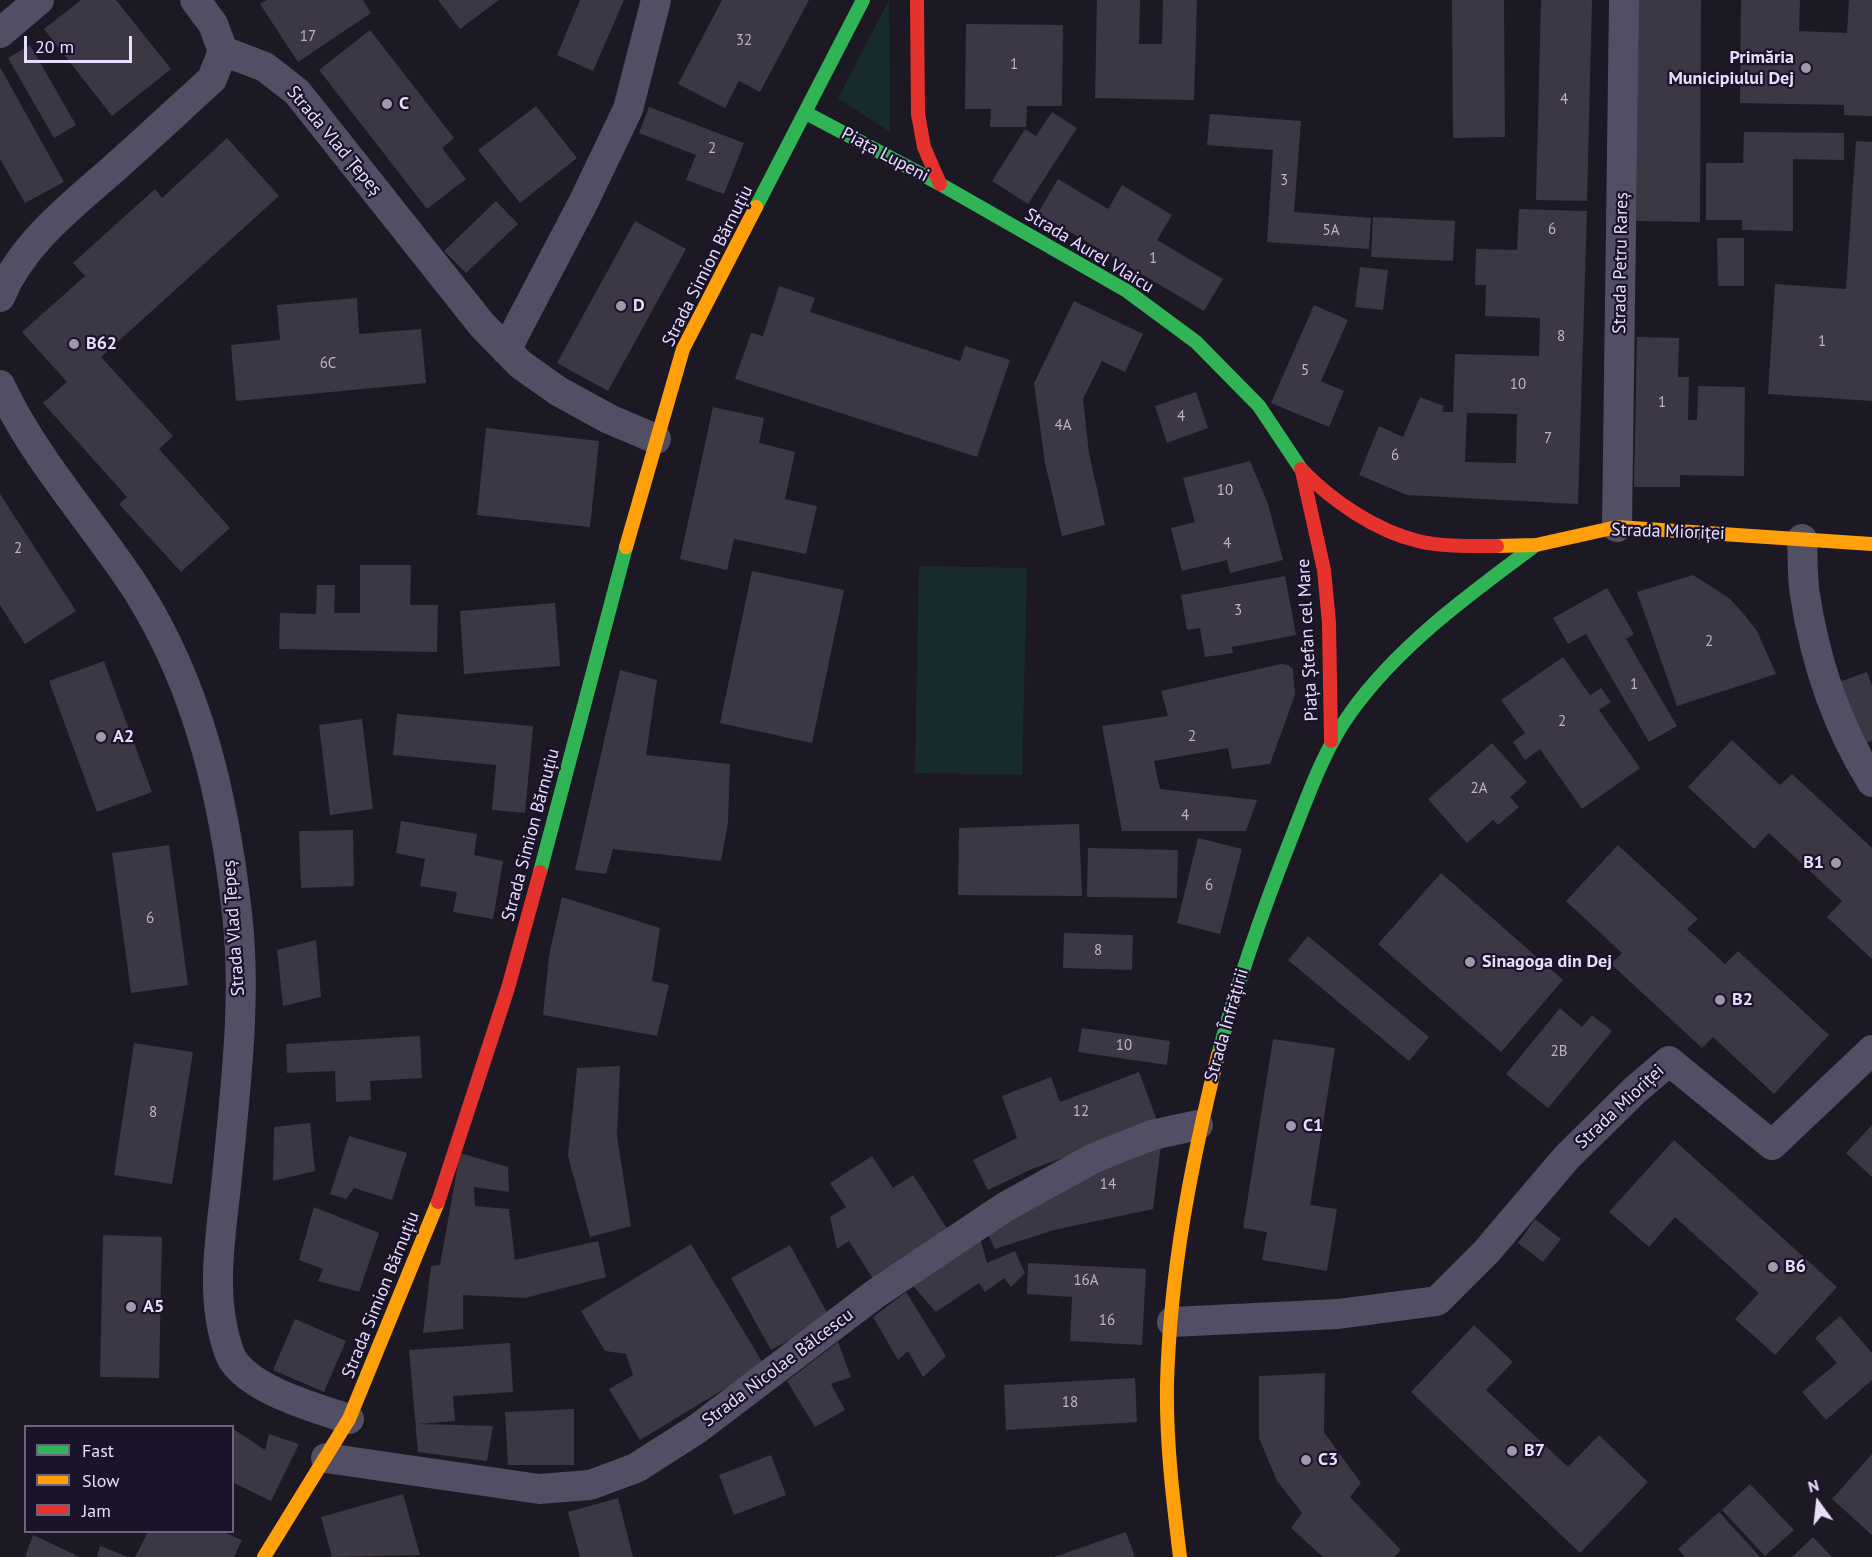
<!DOCTYPE html>
<html>
<head>
<meta charset="utf-8">
<style>
  body { margin:0 }
  #map { position:relative; width:1872px; height:1557px; overflow:hidden; background:#1c1824; font-family:"PT Sans",sans-serif }
  canvas { display:block }
  .legend { position:absolute; left:24px; top:1425px; width:210px; height:108px; box-sizing:border-box; background:#1a1329; border:2px solid #6c647d; margin:0; padding:8px 10px; list-style:none; font-size:18px; color:#e6defc }
  .legend li { display:flex; align-items:center; gap:12px; height:30px }
  .legend b { width:30px; border:2px solid #6c647d }
  .north { position:absolute; left:1788px; top:1473px; width:60px; height:60px; -webkit-text-stroke:4px #1a1329; paint-order:stroke; rotate:345deg; font-size:16px; font-weight:700; line-height:24px; text-align:center; color:#e6defc }
  .north::after { content:''; display:block; margin:auto; width:21px; height:27px; background:#e6defc; clip-path:polygon(50% 0,100% 100%,50% 72%,0 100%) }
  .scale { position:absolute; left:24px; top:36px; width:108px; height:27px; box-sizing:border-box; border:3px solid #e6defc; border-top:0; padding-left:8px; font-size:18px; line-height:21px; white-space:nowrap; color:#e6defc; -webkit-text-stroke:4px #1a1329; paint-order:stroke }
</style>
</head>
<body>
<div id="map">
<canvas width="1872" height="1557"></canvas>
<ul class="legend">
<li><b style="height:8px;background:#30b455"></b>Fast</li>
<li><b style="height:8px;background:#ff9f0a"></b>Slow</li>
<li><b style="height:8px;background:#e5322d"></b>Jam</li>
</ul>
<div class="north">N</div>
<div class="scale">20 m</div>
</div>
<script>
const g = document.querySelector('canvas').getContext('2d');
g.lineJoin = 'round';
function paint(path, color) { g.fillStyle = color; g.fill(path, 'evenodd'); }
function stroke(path, color, width, dash) { g.strokeStyle = color; g.lineWidth = width; g.lineCap = dash ? 'butt' : 'round'; g.setLineDash(dash || []); g.stroke(path); }
function write(font, color, halo, rows, align = 'center') {
  g.font = font + ' "PT Sans",sans-serif'; g.lineWidth = 4.5; g.setLineDash([]); g.textBaseline = 'middle'; g.strokeStyle = halo; g.fillStyle = color; for (const [text, x, y, turn = 0] of rows) {
    g.save(); g.translate(x, y); g.rotate((+turn || 0) * Math.PI / 180); g.textAlign = isNaN(turn) ? turn : align; if (halo) g.strokeText(text, 0, 0); g.fillText(text, 0, 0); g.restore();
  }
}
const green = new Path2D(`
  M889,0L890,132L838,98Z
  M919,566L1027,568L1022,775L915,773Z`);
const building = new Path2D(`
  M81,0H116L171,69L112,116L44,29Z
  M267,0H363L371,13L298,62L260,4Z
  M438,0H499L460,29Z
  M580,0H624L593,71L557,55Z
  M722,0H809L760,92L739,81L725,108L678,84Z
  M1097,0H1140L1139,44H1162L1163,0H1197L1194,100L1095,98Z
  M1452,0H1504L1505,137L1453,138Z
  M1541,0H1592L1587,201L1536,200Z
  M1638,0H1701L1700,222L1636,221Z
  M1741,0H1800L1799,31L1847,33L1849,0H1872V116L1844,115V105L1740,103Z
  M966,24L1063,25L1062,106H1027L1026,127H990L991,109H965Z
  M370,30L454,138L442,148L466,179L427,209L319,70Z
  M30,45L76,125L54,138L8,58Z
  M0,67L64,182L25,203L0,159Z
  M536,106L577,158L520,203L478,150Z
  M649,107L744,143L724,194L686,180L696,155L639,133Z
  M1052,112L1077,128L1028,204L992,181L1025,129L1036,136Z
  M1210,114L1301,121L1294,212L1371,218L1369,249L1267,242L1273,150L1207,145Z
  M1744,132L1844,133V160L1793,159V231L1742,230V220H1706V163H1743Z
  M227,138L279,196L101,357L173,436L159,449L230,528L181,572L119,504L127,497L43,403L67,382L22,332L85,276L73,263L155,189L162,198Z
  M1856,141L1872,142V401L1768,394L1775,284L1846,289Z
  M1058,179L1108,209L1122,185L1172,215L1157,240L1223,279L1204,311L1038,213Z
  M496,201L518,224L466,273L444,251Z
  M1519,209L1587,211L1578,504L1407,495L1359,475L1379,426L1403,437L1420,397L1444,406L1442,412H1453L1455,354L1539,356L1540,318L1485,316L1486,285H1475L1476,249L1517,250ZM1467,413L1517,414L1516,463L1465,462Z
  M1373,217L1455,221L1453,261L1371,257Z
  M635,221L686,249L608,391L557,363Z
  M1717,238H1744V286H1718Z
  M1360,267L1388,270L1383,310L1355,307Z
  M779,286L815,298L810,312L960,361L965,346L1010,360L977,457L735,379L751,333L763,336Z
  M357,298L359,334L421,329L426,383L236,401L231,345L280,340L277,305Z
  M1074,301L1143,334L1125,372L1102,361L1083,399L1089,453L1105,525L1062,536L1045,463L1034,383Z
  M1314,305L1348,320L1321,381L1344,391L1329,427L1271,403Z
  M1637,337L1679,338L1678,377H1689L1688,420H1697L1698,386L1745,387L1744,476L1680,475V487H1634Z
  M1196,392L1208,428L1167,443L1155,406Z
  M713,407L764,418L759,443L795,452L785,499L817,506L806,554L734,539L727,570L680,559Z
  M486,428L599,441L590,527L477,515Z
  M1250,461L1268,504L1283,560L1230,573L1227,560L1182,571L1171,528L1195,522L1183,478Z
  M0,494L76,611L25,644L0,605Z
  M360,565H411L410,605H438L437,652L279,649L280,613L316,614L317,585H335L334,613H360Z
  M752,571L844,590L812,743L720,723Z
  M1693,575L1729,598L1743,613L1757,631L1776,674L1677,706L1637,592Z
  M1285,576L1296,635L1232,647L1233,653L1205,657L1200,628L1187,630L1181,595Z
  M1607,588L1634,634L1626,639L1677,726L1649,742L1586,634L1568,644L1553,618Z
  M555,603L560,666L464,674L460,611Z
  M1563,657L1590,695L1601,688L1611,702L1599,710L1640,768L1582,809L1540,749L1525,760L1513,742L1525,733L1501,700Z
  M104,661L152,792L97,812L49,681Z
  M1281,664L1288,665L1293,669L1295,695L1270,764L1232,769L1228,748L1154,761L1160,789L1257,800L1246,831H1122L1102,726L1168,716L1161,691Z
  M620,670L657,680L646,755L730,764L728,823L721,861L613,849L606,874L575,870Z
  M1867,672L1872,686V741L1860,745L1839,682Z
  M397,714L533,726L525,813L492,810L496,765L393,755Z
  M362,719L373,809L330,815L319,725Z
  M1732,740L1780,785L1792,774L1872,848V959L1827,917L1842,901L1769,833L1754,849L1688,787Z
  M1492,743L1527,782L1510,797L1519,807L1498,825L1493,820L1467,843L1428,799Z
  M401,821L477,834L474,855L503,861L493,919L453,912L457,892L420,886L425,859L396,853Z
  M1079,824L1082,896L958,895L959,828Z
  M353,830L354,886L301,888L299,831Z
  M1198,838L1242,849L1220,934L1177,923Z
  M169,845L188,985L131,993L112,853Z
  M1618,845L1698,919L1687,929L1725,964L1738,951L1829,1035L1774,1094L1713,1037L1702,1048L1611,964L1622,953L1566,901Z
  M1088,848L1178,850L1177,898L1087,897Z
  M1441,873L1563,980L1501,1052L1378,944Z
  M562,897L660,928L652,981L669,985L657,1036L543,1015L549,956Z
  M1064,933L1133,935L1132,970L1063,968Z
  M1308,936L1429,1037L1409,1061L1288,960Z
  M316,940L321,997L283,1006L277,950Z
  M1560,1008L1582,1027L1592,1015L1612,1031L1548,1108L1506,1074Z
  M1082,1028L1170,1041L1167,1065L1078,1052Z
  M420,1036L422,1078L370,1081L371,1100L336,1102L335,1071L287,1073L286,1044Z
  M1273,1039L1335,1048L1310,1205L1337,1209L1327,1271L1262,1260L1267,1232L1243,1228Z
  M134,1043L193,1052L172,1184L114,1175Z
  M620,1066L617,1136L631,1226L590,1237L568,1156L577,1068Z
  M1139,1072L1158,1123L1032,1169L988,1190L973,1160L1017,1138L1002,1096L1051,1077L1060,1102Z
  M310,1123L315,1171L273,1181L274,1127Z
  M1872,1125V1177L1846,1153Z
  M349,1136L407,1153L392,1200L354,1188L346,1199L330,1194Z
  M1674,1140L1837,1287L1775,1355L1735,1319L1759,1293L1675,1217L1649,1247L1609,1212Z
  M1161,1145L1153,1209L1054,1230L995,1249L986,1230L1043,1193Z
  M460,1153L508,1167L509,1192L474,1187L475,1206L509,1209L515,1260L598,1241L606,1277L525,1298L463,1295V1329L423,1333L431,1266L440,1265Z
  M872,1156L893,1188L913,1175L950,1233L875,1282L849,1241L837,1249L830,1217L846,1207L830,1183Z
  M314,1207L379,1233L359,1292L318,1281L323,1269L299,1260Z
  M1535,1219L1561,1239L1543,1262L1518,1243Z
  M103,1235L162,1237L159,1378L100,1377Z
  M980,1238L987,1263L1015,1251L1025,1273L1011,1287L1004,1278L985,1292L979,1283L936,1312L912,1285Z
  M691,1244L764,1365L640,1440L609,1389L633,1375L626,1354L605,1351L581,1311Z
  M790,1245L830,1318L771,1350L731,1278Z
  M1028,1263L1146,1269L1142,1345L1070,1341L1072,1297L1027,1294Z
  M906,1292L946,1356L923,1377L908,1351L898,1360L873,1317Z
  M1840,1316L1872,1353V1380L1826,1420L1802,1392L1837,1363L1815,1338Z
  M295,1319L346,1341L324,1392L273,1370Z
  M1474,1325L1513,1362L1486,1390L1568,1467L1599,1435L1648,1482L1580,1553L1411,1392Z
  M838,1342L851,1377L831,1384L845,1410L815,1427L787,1381Z
  M510,1343L513,1392L453,1396L455,1421L418,1424L493,1426L487,1461L418,1452L409,1350Z
  M1325,1373L1324,1432L1361,1483L1350,1497L1401,1550L1394,1557H1323L1291,1528L1302,1513L1277,1481L1259,1438V1376Z
  M1135,1378L1137,1422L1006,1430L1004,1385Z
  M574,1409V1465H508L505,1412Z
  M232,1428L265,1450L269,1434L299,1444L271,1501L232,1482Z
  M1872,1454V1535L1832,1499Z
  M771,1455L786,1495L734,1515L719,1475Z
  M1750,1484L1794,1530L1765,1556L1722,1510Z
  M403,1494L420,1555L332,1557L321,1517Z
  M618,1498L633,1557H580L568,1512Z
  M1719,1512L1760,1557H1685L1678,1549Z
  M148,1532H223L242,1540L234,1557H135Z
  M1126,1532L1135,1557H1054Z
  M33,1535L80,1557H25Z
  M1813,1537L1832,1557H1792Z
  M100,1546L128,1557H97Z`);
const street = new Path2D(`
  M195,0L213,24L223,51
  M0,33L39,0
  M223,51L265,67L297,92L482,325L520,364L558,391L609,419L656,439
  M0,297C22,244 69,208 111,171C145,141 178,110 212,79L223,51
  M506,350L584,201L628,109L656,0
  M0,385C35,460 92,521 137,590C199,688 224,799 237,913C247,1001 235,1090 227,1177C221,1236 209,1295 229,1352C241,1388 316,1408 349,1419
  M1617,527L1624,0
  M1802,539C1803,558 1802,577 1805,595C1815,660 1837,726 1872,782
  M1172,1322L1338,1314L1437,1301L1487,1251L1567,1157L1634,1091L1669,1061L1772,1145L1872,1050
  M326,1458L539,1489L590,1485L636,1468L697,1429L875,1294L1005,1207L1094,1158L1152,1135L1198,1125`);
const fast = new Path2D(`
  M806,113L940,184L1127,291L1196,342L1259,406L1301,469
  M756,207L863,0
  M540,872L626,547
  M1218,1055C1238,979 1265,904 1294,831C1310,790 1325,748 1351,712C1399,645 1470,594 1536,545`);
const slow = new Path2D(`
  M1497,546L1536,545L1617,527L1872,544
  M626,547L683,349L756,207
  M264,1557L349,1419L438,1202
  M1180,1557C1173,1500 1166,1442 1167,1384C1170,1272 1191,1164 1218,1055`);
const jam = new Path2D(`
  M917,0L918,114L924,147L940,184
  M1301,469C1332,501 1376,531 1418,541C1442,547 1473,546 1497,546
  M1302,471L1324,570L1329,623L1331,741
  M438,1202L508,988L540,872`);
const markers = [
  [1806,68,6,"#9f99b0"],
  [387,104,6,"#9f99b0"],
  [621,306,6,"#9f99b0"],
  [74,344,6,"#9f99b0"],
  [101,737,6,"#9f99b0"],
  [1836,863,6,"#9f99b0"],
  [1470,962,6,"#9f99b0"],
  [1720,1000,6,"#9f99b0"],
  [1291,1126,6,"#9f99b0"],
  [1773,1267,6,"#9f99b0"],
  [131,1307,6,"#9f99b0"],
  [1512,1451,6,"#9f99b0"],
  [1306,1460,6,"#9f99b0"]
];
const numberNames = [
  ["17",308,37],
  ["32",744,41],
  ["1",1014,65],
  ["4",1564,100],
  ["2",712,149],
  ["3",1284,181],
  ["6",1552,230],
  ["5A",1331,231],
  ["1",1153,259],
  ["8",1561,337],
  ["1",1822,342],
  ["6C",328,364],
  ["5",1305,371],
  ["10",1518,385],
  ["1",1662,403],
  ["4",1181,417],
  ["4A",1063,426],
  ["7",1548,439],
  ["6",1395,456],
  ["10",1225,491],
  ["4",1227,544],
  ["2",18,549],
  ["3",1238,611],
  ["2",1709,642],
  ["1",1634,685],
  ["2",1562,722],
  ["2",1192,737],
  ["2A",1479,789],
  ["4",1185,816],
  ["6",1209,886],
  ["6",150,919],
  ["8",1098,951],
  ["10",1124,1046],
  ["2B",1559,1052],
  ["12",1081,1112],
  ["8",153,1113],
  ["14",1108,1185],
  ["16A",1086,1281],
  ["16",1107,1321],
  ["18",1070,1403]
];
const poiNames = [
  ["Primăria",1794,58,"right"],
  ["Municipiului Dej",1794,79,"right"],
  ["C",399,104],
  ["D",633,306],
  ["B62",86,344],
  ["A2",113,737],
  ["B1",1824,863,"right"],
  ["Sinagoga din Dej",1482,962],
  ["B2",1732,1000],
  ["C1",1303,1126],
  ["B6",1785,1267],
  ["A5",143,1307],
  ["B7",1524,1451],
  ["C3",1318,1460]
];
const streetNames = [
  ["Strada Vlad Țepeș",334,141,50],
  ["Piața Lupeni",885,155,28],
  ["Strada Aurel Vlaicu",1089,251,31],
  ["Strada Petru Rareș",1621,263,-89],
  ["Strada Simion Bărnuțiu",708,266,-63],
  ["Strada Mioriței",1668,532,2],
  ["Piața Ștefan cel Mare",1308,640,-93],
  ["Strada Simion Bărnuțiu",531,835,-75],
  ["Strada Vlad Țepeș",234,928,-94],
  ["Strada Înfrățirii",1227,1025,-74],
  ["Strada Mioriței",1620,1107,-43],
  ["Strada Simion Bărnuțiu",381,1295,-68],
  ["Strada Nicolae Bălcescu",778,1368,-37]
];
paint(green, '#182c30');
paint(building, '#3c3745');
stroke(street, '#524e63', 30);
stroke(fast, '#30b455', 14);
stroke(slow, '#ff9f0a', 14);
stroke(jam, '#e5322d', 14);
for (const [x, y, r, color] of markers) { const dot = new Path2D(); dot.arc(x, y, r, 0, 2 * Math.PI); g.fillStyle = color; g.fill(dot); stroke(dot, '#1a1329', 2); }
write('15px', '#bcb4ce', null, numberNames);
write('bold 18px', '#e6defc', '#1a1329', poiNames, 'left');
write('18px', '#e6defc', '#1a1329', streetNames);
</script>
</body>
</html>
